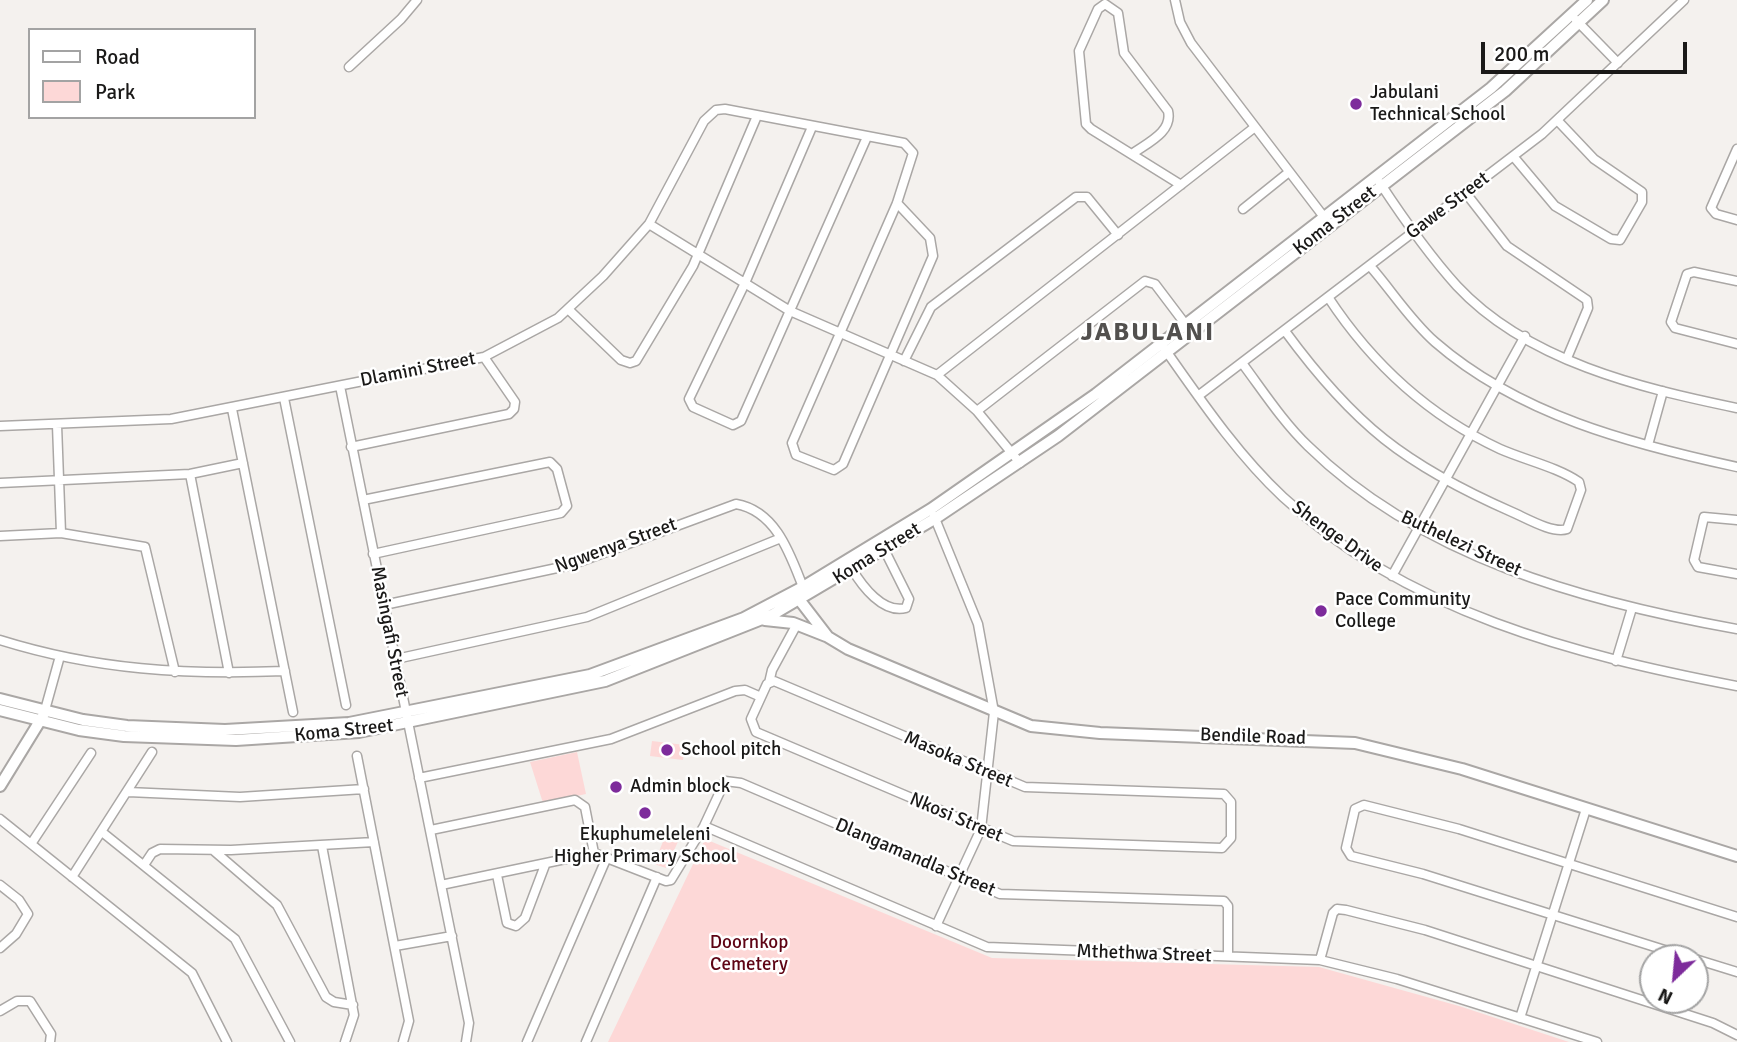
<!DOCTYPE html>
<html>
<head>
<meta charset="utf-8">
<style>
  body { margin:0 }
  #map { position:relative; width:1737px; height:1042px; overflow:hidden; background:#f4f1ee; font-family:Signika,sans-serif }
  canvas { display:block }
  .legend { position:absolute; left:28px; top:28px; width:228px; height:91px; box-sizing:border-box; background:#fff; border:2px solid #a3a3a3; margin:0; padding:9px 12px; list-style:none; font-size:21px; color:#1a1918 }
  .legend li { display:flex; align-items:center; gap:14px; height:35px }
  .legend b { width:35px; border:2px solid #a3a3a3 }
  .north { position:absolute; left:1639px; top:944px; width:70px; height:70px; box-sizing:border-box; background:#fff; border:2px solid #a3a3a3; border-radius:50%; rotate:206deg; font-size:19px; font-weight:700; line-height:28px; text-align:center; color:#1a1918 }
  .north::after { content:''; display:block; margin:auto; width:24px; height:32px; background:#7d2b9b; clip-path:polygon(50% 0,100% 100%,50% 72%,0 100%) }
  .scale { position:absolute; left:1481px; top:42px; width:206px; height:32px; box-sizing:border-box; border:4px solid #1a1918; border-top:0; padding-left:9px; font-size:21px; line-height:24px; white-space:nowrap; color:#1a1918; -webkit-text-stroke:5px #fff; paint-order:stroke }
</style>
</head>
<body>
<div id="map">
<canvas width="1737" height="1042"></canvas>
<ul class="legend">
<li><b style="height:9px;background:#fff"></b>Road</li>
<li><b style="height:19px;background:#fdd8d7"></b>Park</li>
</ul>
<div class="north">N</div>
<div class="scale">200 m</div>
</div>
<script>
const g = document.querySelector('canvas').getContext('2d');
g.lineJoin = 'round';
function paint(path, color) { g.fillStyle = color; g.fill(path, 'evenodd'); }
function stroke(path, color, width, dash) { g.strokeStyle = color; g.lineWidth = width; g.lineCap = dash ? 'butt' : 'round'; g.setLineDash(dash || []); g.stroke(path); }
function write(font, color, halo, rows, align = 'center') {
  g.font = font + ' Signika,sans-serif'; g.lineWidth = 5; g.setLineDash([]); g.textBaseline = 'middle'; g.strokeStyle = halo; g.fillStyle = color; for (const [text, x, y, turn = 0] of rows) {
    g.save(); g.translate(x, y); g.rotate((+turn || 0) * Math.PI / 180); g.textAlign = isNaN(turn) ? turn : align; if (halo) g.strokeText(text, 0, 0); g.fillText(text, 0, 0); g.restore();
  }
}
const green = new Path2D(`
  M652,741L685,745L683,760L650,756Z
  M577,752L586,794L543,803L530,762Z
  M668,829L681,835L666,868L654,864Z
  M705,839L992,958L1319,967L1459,1006L1569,1042H608Z`);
const street = new Path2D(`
  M1175,0L1180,22L1191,43L1327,221
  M1576,20L1618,63
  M349,67L401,19L417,0
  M812,127L745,283L689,399L693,407L733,425L741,421L867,137
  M1737,149L1711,208L1716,214L1737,220
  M1132,154C1147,143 1173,132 1168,111L1124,53L1118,13L1105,4L1098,9L1079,51L1086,124L1091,129L1181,185
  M1513,156L1555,206L1611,239L1620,240L1642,202V192L1594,159L1558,121
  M1380,183C1403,218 1429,255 1457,286C1527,361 1640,388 1737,408
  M1465,192L1507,246L1587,300L1588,308L1567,358
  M1243,209L1289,172
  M649,224L790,311L937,375L977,411L1020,463
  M1370,266C1392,291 1410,320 1435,342C1519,415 1631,444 1737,467
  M1737,281L1694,272L1687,274L1671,322L1675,328L1737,344
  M569,310L621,360L630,363L636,361L693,266L757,116
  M1285,331C1354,425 1405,465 1512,512C1526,518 1553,534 1567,529L1581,490L1579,482C1557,467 1525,460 1500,449C1427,415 1372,364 1328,297
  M1164,348C1200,399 1237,454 1283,497C1407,612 1575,655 1737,686
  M904,361L931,307L1076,197H1087L1118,235
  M1242,363C1263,391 1283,422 1308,446C1421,557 1585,602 1737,629
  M937,375L1255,127
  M340,386L469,1023L466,1042
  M1198,396L1542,134L1684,0
  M284,398L346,705
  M232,409L293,712
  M977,411L1145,281L1155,284L1186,325
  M57,425L61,533
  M0,426L171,419L484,357L558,318L603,276L649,224L704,121L716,110L725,109L904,143L913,153L897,203L792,443L796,455L834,470L843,464L933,256L930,238L897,203
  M1648,445L1663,391
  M351,447L509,414L514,409L515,402L484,357
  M190,474L229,673
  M0,483L190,474L243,463
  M363,500L550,462L557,469L567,506L561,513L373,554
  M934,516L978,624L994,712L981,829L936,926
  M1737,520L1704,517L1694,560L1698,567L1737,574
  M0,536L61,533L145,547L175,672
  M852,569C862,586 883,614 906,608L909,599L883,547
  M1392,576L1525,336
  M384,605L571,565L736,504C776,511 790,554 803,587
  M0,640C96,670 185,675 285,671
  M396,659L587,617L781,538
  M1616,661L1632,608
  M774,681L1025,787L1224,794L1231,802V838L1222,848L1013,841L756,732L751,719L767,684Z
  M769,683L772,670L797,624
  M45,710L60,656
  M357,756L409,1021L403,1042
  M419,778L611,739L735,691L745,690L761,697
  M128,792L240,797L364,789
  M0,819L192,973L227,1042
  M704,826L987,947L1320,960L1397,979L1597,1042
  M431,830L575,800L585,807L594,853
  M102,832L235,939L290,1042
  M31,844L91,753
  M322,846L354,1015L345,1042
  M213,850L277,905L326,997L334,1002L353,1005
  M144,865L152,853L160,849L231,850L374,842
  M497,875L507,923L516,926L525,918L545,865
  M72,877L152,752
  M0,885L19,900L28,914L16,934L0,948
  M441,885L594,853L666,881L671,880L704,826L725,781L741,783L1000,894L1224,901L1228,906V956
  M395,946L452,936
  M1690,958L1423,874L1351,856L1346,848L1355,809L1364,805L1459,829L1737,917
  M1695,959L1737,972
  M1320,960L1333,913L1337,909L1346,910L1425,930L1713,1023L1737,1035
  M0,1011L17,1001H30L51,1034L50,1042
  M1520,1018L1586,809
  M527,1042L607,857
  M586,1042L657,877`);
const secondary = new Path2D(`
  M798,598L828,637L848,649L1031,726L1100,733L1355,743L1462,769L1737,856
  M765,620L793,623L826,636
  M0,699L83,720L127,726L225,730L349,723L590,675L744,618L803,587L931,509L1096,394L1491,88L1587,0
  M0,710L79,730L124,736L236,740L359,732L605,681L772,615L936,518L1058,436L1505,91L1603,0
  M0,786L43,716`);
const markers = [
  [1356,104,7,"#7d2b9b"],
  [1321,611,7,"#7d2b9b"],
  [667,750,7,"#7d2b9b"],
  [616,787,7,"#7d2b9b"],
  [645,813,7,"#7d2b9b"]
];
const poiNames = [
  ["Jabulani",1370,93],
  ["Technical School",1370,115],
  ["Pace Community",1335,600],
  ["College",1335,622],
  ["School pitch",681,750],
  ["Admin block",630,787],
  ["Ekuphumeleleni",645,835,"center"],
  ["Higher Primary School",645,857,"center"]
];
const streetNames = [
  ["Gawe Street",1448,206,-37],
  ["Koma Street",1335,221,-38],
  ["Dlamini Street",418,370,-11],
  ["Shenge Drive",1337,537,36],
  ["Buthelezi Street",1461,544,25],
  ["Ngwenya Street",616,546,-20],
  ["Koma Street",877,554,-32],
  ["Masingafi Street",389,632,79],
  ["Koma Street",344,731,-6],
  ["Bendile Road",1253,737,2],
  ["Masoka Street",958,760,23],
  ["Nkosi Street",956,818,23],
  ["Dlangamandla Street",915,858,23],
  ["Mthethwa Street",1144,954,2]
];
const parkNames = [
  ["Doornkop",749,943],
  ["Cemetery",749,965]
];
const districtNames = [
  ["JABULANI",1148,333]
];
paint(green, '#fdd8d7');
stroke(street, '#aaa7a5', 11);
stroke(secondary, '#aaa7a5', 14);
stroke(street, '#fff', 8);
stroke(secondary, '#fff', 10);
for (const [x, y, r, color] of markers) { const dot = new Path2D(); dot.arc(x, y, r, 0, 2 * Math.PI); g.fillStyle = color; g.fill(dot); stroke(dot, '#fff', 2.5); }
write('19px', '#1a1918', '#fff', poiNames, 'left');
write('19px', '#1a1918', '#fff', streetNames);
write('19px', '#5e0414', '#fff', parkNames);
g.letterSpacing = '2px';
write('bold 26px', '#52504e', '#fff', districtNames);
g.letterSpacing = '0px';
</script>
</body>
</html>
